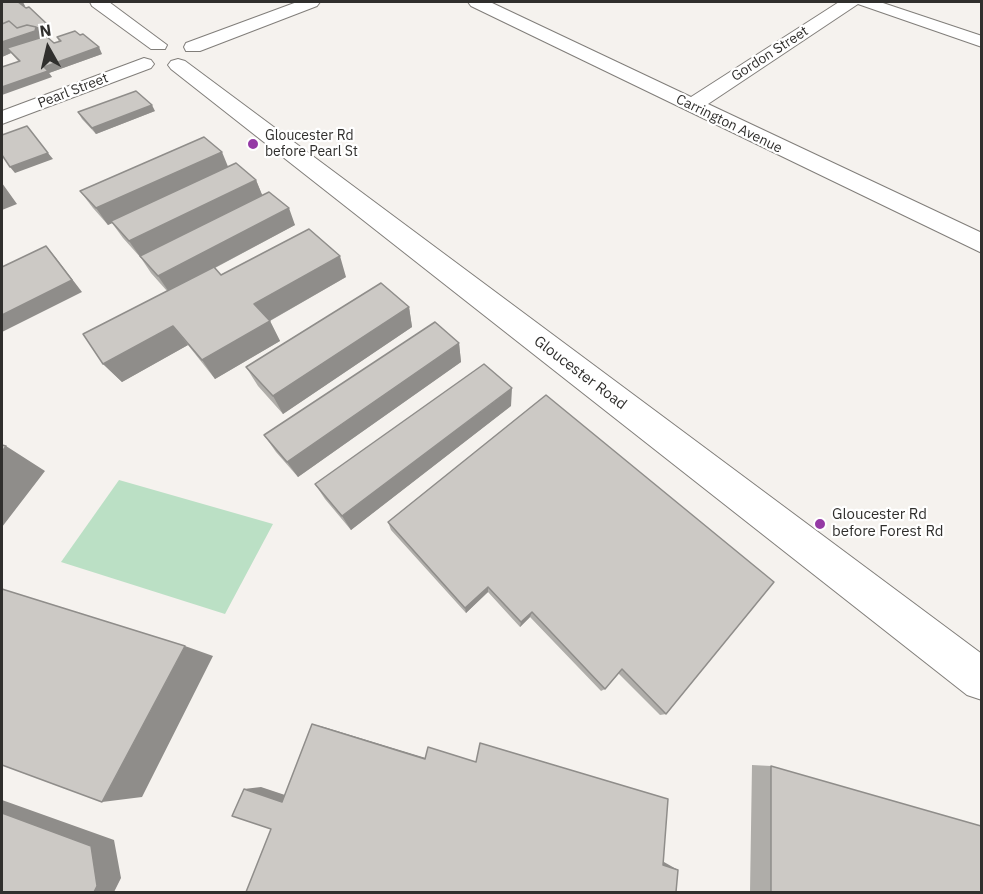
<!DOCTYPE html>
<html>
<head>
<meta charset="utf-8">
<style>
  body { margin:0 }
  #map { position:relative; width:983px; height:894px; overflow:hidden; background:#f5f2ee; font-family:"IBM Plex Sans",sans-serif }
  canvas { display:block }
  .frame { position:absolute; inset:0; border:3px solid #302f2d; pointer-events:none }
  .north { position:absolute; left:18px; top:18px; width:60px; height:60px; -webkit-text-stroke:4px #fff; paint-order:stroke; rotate:352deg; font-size:16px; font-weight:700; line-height:24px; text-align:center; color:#302f2d }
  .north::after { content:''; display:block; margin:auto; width:21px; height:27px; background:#302f2d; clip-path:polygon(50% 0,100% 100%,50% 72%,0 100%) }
</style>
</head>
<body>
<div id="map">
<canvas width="983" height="894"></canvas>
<div class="frame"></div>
<div class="north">N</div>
</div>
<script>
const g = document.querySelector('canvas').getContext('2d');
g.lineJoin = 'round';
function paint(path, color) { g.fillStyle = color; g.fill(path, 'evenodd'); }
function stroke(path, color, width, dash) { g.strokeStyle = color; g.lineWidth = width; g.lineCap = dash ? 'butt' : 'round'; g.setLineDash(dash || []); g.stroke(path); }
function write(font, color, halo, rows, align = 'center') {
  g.font = font + ' "IBM Plex Sans",sans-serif'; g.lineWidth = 4.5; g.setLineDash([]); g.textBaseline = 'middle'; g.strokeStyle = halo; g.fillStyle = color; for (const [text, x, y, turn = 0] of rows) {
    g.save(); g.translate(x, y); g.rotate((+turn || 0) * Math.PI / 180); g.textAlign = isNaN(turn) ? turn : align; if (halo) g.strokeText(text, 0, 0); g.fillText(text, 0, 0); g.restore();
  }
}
const green = new Path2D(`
  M119,480L273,524L225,614L61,562Z`);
const minor = new Path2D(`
  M90,2H109L167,45L165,49H151L92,6Z
  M297,2H320L317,6L200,51H186L184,47L186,43Z
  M468,2H490L691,97L839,2H880L982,36V47L858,4L708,104L982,233V253L471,6Z
  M144,58L151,60L154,64L151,68L2,124V111Z
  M178,59L185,61L982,654V700L967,695L171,69L168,65L171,61Z`);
const wall = new Path2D(`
  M2,2L25,6H24L52,31L40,35L42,37L54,43L59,42L57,37L102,54L49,73L52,77L19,62L11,53L2,57Z
  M155,111L96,134L82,119L78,112Z
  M228,167L256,180L262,195L295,225L215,268L221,275L346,277L270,321L280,341L215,379L188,345L122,382L103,364L167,291L151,273L141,258L123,238L112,223L108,225L93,208L80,191Z
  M409,307L412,327L283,414L258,386L246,367Z
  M459,343L461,362L298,477L276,452L264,435Z
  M546,395L666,714L660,715L618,673L605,689L601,691L530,617L520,627L488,592L466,613L391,530L388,522Z
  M511,406L351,530L325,499L315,484Z
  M752,765L771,766L981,892H750Z`);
const shadedWall = new Path2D(`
  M18,2H23L25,6L21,7Z
  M48,25L52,31L40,35L43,39L7,48L11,53L2,57V42L36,27Z
  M99,47L102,54L49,73L52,77L2,95V87L44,67Z
  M152,105L155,111L96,134L92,128Z
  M222,152L229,169L108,225L96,208Z
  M48,153L53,159L15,173L10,167Z
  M256,180L263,197L141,258L129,241Z
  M2,183L17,204L2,210Z
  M289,208L295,225L169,292L158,276Z
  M46,246L56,258L82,292L2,332V315Z
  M340,256L346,277L264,324L254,304Z
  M409,307L412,327L283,414L273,396Z
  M270,321L280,341L215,379L202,360Z
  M173,326L188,345L122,382L103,364Z
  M459,343L461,362L298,477L287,462Z
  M512,388L511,406L351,530L342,516Z
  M6,446L45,471L2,527V452Z
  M488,587V592L466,613L465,608Z
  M532,612L530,617L520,627L521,622Z
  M185,646L213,656L142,797L102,802Z
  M312,724L324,727L429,759H425Z
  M261,787L297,799L282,802L244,789Z
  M2,800L114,840L121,878L114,892H94L2,813Z
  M650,857L664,862L678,870L663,865Z`);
const building = new Path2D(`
  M2,2H18L26,8L29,7L48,25L37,28L36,27L27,25L17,28L9,21L2,24Z
  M9,21L17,28L27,25L36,27L35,31L2,42V24Z
  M75,31L80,35L83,34L99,47L44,67L48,71L2,87V67L20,61L7,48L46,36L54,43L61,41L57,37Z
  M136,91L152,105L92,128L78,112Z
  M27,126L48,153L10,167L2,155V135Z
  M204,137L222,152L96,208L80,191Z
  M236,163L256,180L129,241L111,221Z
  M269,192L289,208L158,276L140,256Z
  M309,229L340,256L254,304L270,321L202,360L173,326L103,364L83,334L214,267L221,275Z
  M46,246L72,280L2,315V267Z
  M381,283L409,307L273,396L246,367Z
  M435,322L459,343L287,462L264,435Z
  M484,364L512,388L342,516L315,484Z
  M546,395L774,582L666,714L622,669L605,689L532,612L521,622L488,587L465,608L388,522Z
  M2,445L6,446L2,452Z
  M2,589L185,646L102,802L2,765Z
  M312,724L425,759L428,747L476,762L480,743L668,799L663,865L678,870L676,892H246L271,829L232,816L244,789L282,802Z
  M771,766L981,826V892H771Z
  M2,813L91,846L97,886L94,892H2Z`);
const markers = [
  [253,144,6,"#953aa5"],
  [820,524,6,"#953aa5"]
];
const farStreetnames = [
  ["Gordon Street",770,54,-33],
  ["Pearl Street",73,91,-21],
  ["Carrington Avenue",729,124,26]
];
const farPoinames = [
  ["Gloucester Rd",265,136],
  ["before Pearl St",265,152]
];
const streetNames = [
  ["Gloucester Road",580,373,37]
];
const poiNames = [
  ["Gloucester Rd",832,515],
  ["before Forest Rd",832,532]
];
paint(green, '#bbe0c5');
stroke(minor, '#817e7a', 2);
paint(minor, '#fff');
paint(wall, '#afada9');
paint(shadedWall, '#8f8d8a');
paint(building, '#ccc9c5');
stroke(building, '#8f8d8a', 1.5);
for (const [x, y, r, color] of markers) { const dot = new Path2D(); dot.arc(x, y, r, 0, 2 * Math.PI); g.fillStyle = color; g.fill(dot); stroke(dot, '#fff', 2); }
write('14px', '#302f2d', '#fff', farStreetnames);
write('14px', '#302f2d', '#fff', farPoinames, 'left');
write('15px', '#302f2d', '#fff', streetNames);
write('15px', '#302f2d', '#fff', poiNames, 'left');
</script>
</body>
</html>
